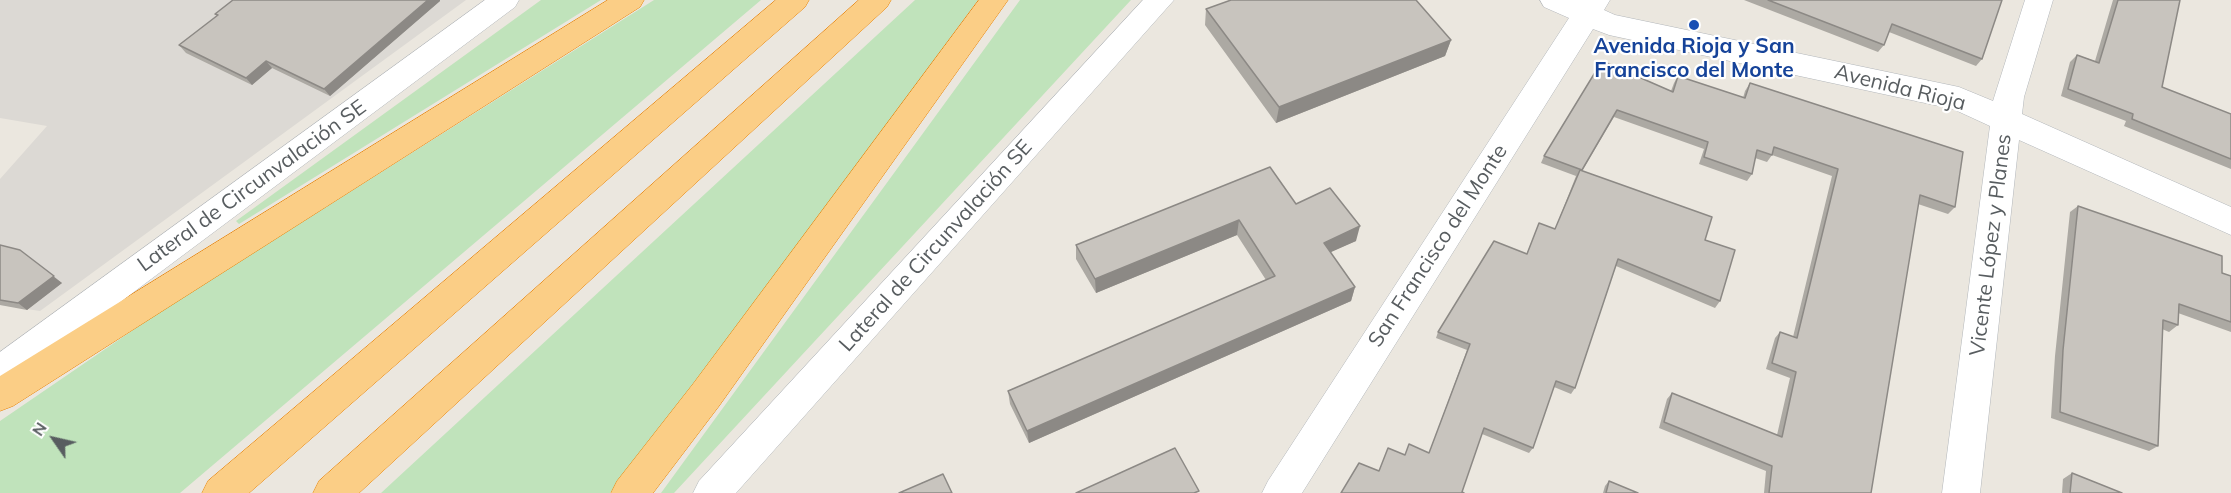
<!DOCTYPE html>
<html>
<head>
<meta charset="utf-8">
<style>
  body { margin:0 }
  #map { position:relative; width:2231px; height:493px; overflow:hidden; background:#ebe7df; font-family:Mulish,sans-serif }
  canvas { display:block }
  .north { position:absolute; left:24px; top:409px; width:60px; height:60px; -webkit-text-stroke:4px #fff; paint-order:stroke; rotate:304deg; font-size:16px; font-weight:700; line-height:24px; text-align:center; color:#585d60 }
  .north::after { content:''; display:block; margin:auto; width:21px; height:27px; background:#585d60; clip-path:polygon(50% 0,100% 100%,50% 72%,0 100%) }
</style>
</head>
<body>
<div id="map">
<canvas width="2231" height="493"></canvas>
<div class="north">N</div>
</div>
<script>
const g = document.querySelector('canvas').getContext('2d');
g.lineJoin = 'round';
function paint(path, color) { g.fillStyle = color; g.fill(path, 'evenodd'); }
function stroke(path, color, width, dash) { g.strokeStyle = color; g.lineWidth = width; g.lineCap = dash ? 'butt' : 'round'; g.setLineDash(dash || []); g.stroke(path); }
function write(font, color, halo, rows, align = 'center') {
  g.font = font + ' Mulish,sans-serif'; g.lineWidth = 4.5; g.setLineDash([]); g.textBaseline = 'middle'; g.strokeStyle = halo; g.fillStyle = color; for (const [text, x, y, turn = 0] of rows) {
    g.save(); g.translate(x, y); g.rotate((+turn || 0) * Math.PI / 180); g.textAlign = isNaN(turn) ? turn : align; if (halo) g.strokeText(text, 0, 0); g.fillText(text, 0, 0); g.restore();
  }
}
const industrial = new Path2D(`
  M0,0H466L40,311L0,305V179L47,126L0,118Z`);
const green = new Path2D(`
  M541,0H601L239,224L236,221Z
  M654,0H761L180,493H0V421L155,315Z
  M915,0H978L773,279L610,493H381Z
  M1020,0H1131L674,493H661Z`);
const minor = new Path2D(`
  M1540,0H1610L1604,10L1615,15L1959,87L1993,101L2025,0H2053L2024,97L2022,114L2231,207V235L2019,140L1980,493H1942L1990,126L1953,109L1609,35L1593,29L1302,493H1262L1268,481L1569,18L1544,7Z`);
const tertiary = new Path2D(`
  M485,0H519L515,7L12,383L0,388V352Z
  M1143,0H1174L736,493H693L699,481Z`);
const motorway = new Path2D(`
  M608,0H644L640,7L13,406L0,411V376Z
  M776,0H809L805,7L249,493H202L208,481Z
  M859,0H891L887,7L359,493H313L319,481Z
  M979,0H1008L719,406L653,493H611L617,481L693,384Z`);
const wall = new Path2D(`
  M233,0H440V1L330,96L272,68L252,85L186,53L179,45L217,16L215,14Z
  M1744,0H2002L1982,59L1976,66L1889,32L1884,45L1878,52Z
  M2113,0H2180L2162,87L2231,114V169L2124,126L2126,121L2061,96L2070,62L2077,55L2095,61Z
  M1206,9L1451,40L1445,56L1276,123L1205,25Z
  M1602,61L1671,91L1674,83L1678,76L1743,98L1745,91L1750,83L1955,207L1948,214L1918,204L1871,493H1764L1766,471L1659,428L1667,399L1672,393L1777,435L1790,378L1766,369L1775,338L1780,332L1793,337L1832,176L1772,155L1767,162L1755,158L1752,174L1747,181L1699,164L1704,149L1614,117L1582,171L1705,240L1720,301L1715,308L1616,266L1575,388L1571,394L1554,387L1533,448L1529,453L1482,434L1379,471L1404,455L1429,453L1467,350L1436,338L1438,332L1527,253L1539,223L1555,229L1576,176L1541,163L1544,156Z
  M1296,204L1356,241L1330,252L1355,287L1351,301L1029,443L1010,404L1008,391L1266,280L1237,235L1096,293L1076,259V245Z
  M2078,206L2222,273L2231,276V332L2178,313V325L2169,332L2162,329L2158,446L2149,451L2051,418L2055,356L2070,212Z
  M0,245L62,283L27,310L0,305Z
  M2072,473L2122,493H2062L2063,479Z
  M1609,481L1638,493H1603L1605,486Z`);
const shadedWall = new Path2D(`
  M428,0H440V1L330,96L324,89Z
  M1451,40L1445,56L1276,123L1279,107Z
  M266,61L272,68L252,85L246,78Z
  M1239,220L1237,235L1096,293L1095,279Z
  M1360,226L1356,241L1320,257L1324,243Z
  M20,250L62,283L27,310L18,303Z
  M1355,287L1351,301L1029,443L1027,431Z`);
const building = new Path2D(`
  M233,0H428L324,89L266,61L246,78L179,45L218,15L215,14Z
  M1231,0H1416L1451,40L1279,107L1206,9Z
  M1768,0H2002L1982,59L1892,24L1884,45Z
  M2118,0H2180L2162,87L2231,114V159L2132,119L2133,114L2068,89L2077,55L2099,63Z
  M1602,61L1673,92L1678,76L1745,98L1750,83L1963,152L1955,207L1920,195L1871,493H1769L1772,466L1664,422L1672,393L1782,437L1796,372L1772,363L1780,332L1797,338L1838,169L1774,147L1772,155L1757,150L1752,174L1704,157L1708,142L1617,110L1582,170L1544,156Z
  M1270,167L1296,204L1330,188L1360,226L1324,243L1355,287L1027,431L1008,391L1275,276L1239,220L1095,279L1076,245Z
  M1580,170L1712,217L1705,240L1735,250L1720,301L1618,259L1575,388L1556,381L1533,448L1484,428L1462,492L1464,493H1341L1359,463L1379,471L1388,448L1405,455L1409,444L1429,453L1470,344L1438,332L1494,241L1527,254L1539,223L1555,229Z
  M2078,206L2222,256V273L2231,276V322L2179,304L2178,325L2163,320L2158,446L2060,412L2063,350Z
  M0,245L20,250L54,276L18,303L0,300Z
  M1175,448L1199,491L1194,493H1076Z
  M2072,473L2122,493H2070Z
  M943,474L952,493H899Z
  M1609,481L1638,493H1606Z`);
const markers = [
  [1694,25,6,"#1a4fb4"]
];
const transitNames = [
  ["Avenida Rioja y San",1694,47],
  ["Francisco del Monte",1694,71]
];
const streetNames = [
  ["Avenida Rioja",1900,88,14],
  ["Lateral de Circunvalación SE",252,186,-36],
  ["Vicente López y Planes",1991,245,-83],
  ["Lateral de Circunvalación SE",936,246,-48],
  ["San Francisco del Monte",1438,246,-57]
];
paint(industrial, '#dcd9d4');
paint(green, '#c0e3bb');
stroke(minor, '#b2b6ba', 1);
stroke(tertiary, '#b2b6ba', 1);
stroke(motorway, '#e78104', 1);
paint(minor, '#fff');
paint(tertiary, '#fff');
paint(motorway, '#fbce86');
paint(wall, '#aca9a3');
paint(shadedWall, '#8c8985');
paint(building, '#c8c4be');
stroke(building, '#8c8985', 1.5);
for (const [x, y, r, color] of markers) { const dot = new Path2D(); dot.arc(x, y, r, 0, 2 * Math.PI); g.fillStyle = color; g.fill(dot); stroke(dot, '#fff', 2); }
write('bold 21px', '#164399', '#fff', transitNames);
write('21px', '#585d60', '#fff', streetNames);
</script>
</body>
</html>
